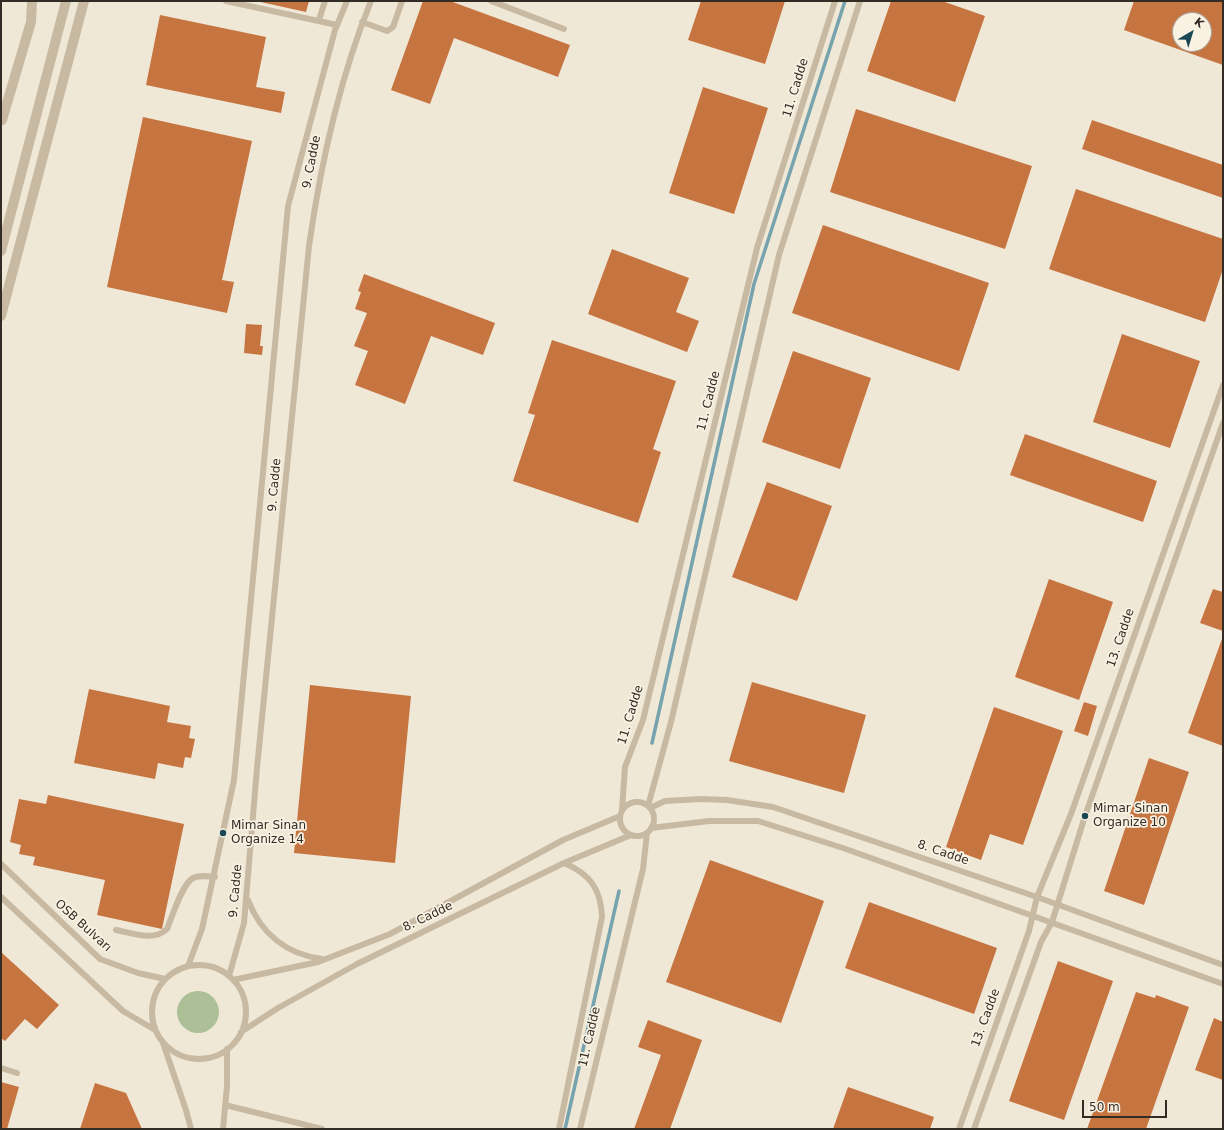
<!DOCTYPE html>
<html>
<head>
<meta charset="utf-8">
<style>
  body { margin:0 }
  #map { position:relative; width:1224px; height:1130px; overflow:hidden; background:#f0e8d7; font-family:"DejaVu Sans",sans-serif }
  canvas { display:block }
  .frame { position:absolute; inset:0; border:2px solid #332c25; pointer-events:none }
  .north { position:absolute; left:1172px; top:12px; width:40px; height:40px; box-sizing:border-box; background:#f9f2e3; border:1px solid #aaa397; border-radius:50%; rotate:38deg; font-size:11px; font-weight:700; line-height:16px; text-align:center; color:#332c25 }
  .north::after { content:''; display:block; margin:auto; width:14px; height:18px; background:#1b4854; clip-path:polygon(50% 0,100% 100%,50% 72%,0 100%) }
  .scale { position:absolute; left:1082px; top:1100px; width:85px; height:18px; box-sizing:border-box; border:2px solid #332c25; border-top:0; padding-left:5px; font-size:12px; line-height:14px; white-space:nowrap; color:#332c25; -webkit-text-stroke:3px #f9f2e3; paint-order:stroke }
</style>
</head>
<body>
<div id="map">
<canvas width="1224" height="1130"></canvas>
<div class="frame"></div>
<div class="north">K</div>
<div class="scale">50 m</div>
</div>
<script>
const g = document.querySelector('canvas').getContext('2d');
g.lineJoin = 'round';
function paint(path, color) { g.fillStyle = color; g.fill(path, 'evenodd'); }
function stroke(path, color, width, dash) { g.strokeStyle = color; g.lineWidth = width; g.lineCap = dash ? 'butt' : 'round'; g.setLineDash(dash || []); g.stroke(path); }
function write(font, color, halo, rows, align = 'center') {
  g.font = font + ' "DejaVu Sans",sans-serif'; g.lineWidth = 3.5; g.setLineDash([]); g.textBaseline = 'middle'; g.strokeStyle = halo; g.fillStyle = color; for (const [text, x, y, turn = 0] of rows) {
    g.save(); g.translate(x, y); g.rotate((+turn || 0) * Math.PI / 180); g.textAlign = isNaN(turn) ? turn : align; if (halo) g.strokeText(text, 0, 0); g.fillText(text, 0, 0); g.restore();
  }
}
const green = new Path2D(`
  M177 1012a21 21 0 1 1 42 0a21 21 0 1 1-42 0Z`);
const stream = new Path2D(`
  M652,743L754,284L845,1
  M565,1129L619,891`);
const building = new Path2D(`
  M256,1H309L306,12Z
  M423,1H450L570,45L558,77L454,38L430,104L391,90Z
  M701,1H785L765,64L688,40Z
  M891,1H942L985,16L955,102L867,71Z
  M1134,1H1223V65L1124,30ZM1180,20H1204V44H1180Z
  M160,15L266,37L256,87L285,92L281,113L146,85Z
  M703,87L768,108L734,214L669,193Z
  M856,109L1032,166L1005,249L830,192Z
  M143,117L252,141L222,280L234,282L227,313L107,287Z
  M1092,120L1223,165V198L1082,149Z
  M1076,189L1223,239V269L1205,322L1049,269Z
  M823,225L989,283L959,371L792,313Z
  M612,249L689,278L676,312L699,321L687,352L588,314Z
  M364,274L495,323L483,355L431,336L405,404L355,385L368,351L354,346L367,313L355,309L361,292L358,291Z
  M246,324L262,325L260,346H263L262,355L244,353Z
  M1122,334L1200,361L1170,448L1093,422Z
  M552,340L676,381L653,449L661,452L638,523L513,481L535,415L528,413Z
  M793,351L871,378L840,469L762,442Z
  M1025,434L1157,481L1143,522L1010,475Z
  M767,482L832,506L797,601L732,577Z
  M1049,579L1113,602L1079,700L1015,677Z
  M1213,589L1223,592V631L1200,623Z
  M1223,636V746L1188,733Z
  M752,682L866,715L844,793L729,761Z
  M310,685L411,696L395,863L294,853Z
  M89,689L170,706L167,722L191,726L189,738L195,739L191,758L185,757L183,768L158,763L155,779L74,763Z
  M1084,702L1097,706L1088,736L1074,731Z
  M994,707L1063,731L1023,845L990,834L981,860L946,847Z
  M1149,758L1189,772L1144,905L1104,891Z
  M48,795L184,824L162,929L97,915L105,880L33,865L35,857L19,854L21,845L10,842L19,799L46,804Z
  M710,860L824,901L781,1023L666,982Z
  M869,902L997,948L974,1014L845,968Z
  M1,952L59,1005L37,1029L25,1019L5,1041L1,1038Z
  M1058,961L1113,981L1064,1120L1009,1101Z
  M1136,992L1155,998L1156,995L1189,1007L1146,1129H1087Z
  M1214,1018L1223,1022V1080L1195,1070Z
  M648,1020L702,1040L670,1129H634L661,1055L638,1047Z
  M1,1082L19,1087L7,1129H1Z
  M95,1083L126,1093L142,1129H80Z
  M848,1087L934,1117L930,1129H833Z`);
const service = new Path2D(`
  M226,1L337,25
  M491,1L564,29
  M319,20L325,1
  M362,22L387,31L393,27L402,1
  M620 819a17 17 0 1 1 34 0a17 17 0 1 1-34 0Z
  M648,806L671,722L779,255L860,1
  M650,808L665,801L701,799L727,800L773,807L1037,897L1223,965
  M622,810L625,767L643,720L757,248L835,1
  M651,828L709,821H758L843,848L1223,984
  M1,864L100,959L138,973L165,979
  M1,897L123,1011L155,1030
  M248,900C261,934 287,954 322,959
  M116,930C132,933 154,942 167,929C172,917 182,884 193,878C199,875 207,876 215,877
  M152 1012a47 47 0 1 1 94 0a47 47 0 1 1-94 0Z
  M188,966L202,929L234,780L288,206L335,30L347,1
  M229,976L244,923L257,768L309,246C321,161 339,80 371,1
  M233,980L318,962L390,934L563,840L620,816
  M241,1032L278,1008L357,964L564,863L631,835
  M163,1043L186,1110L191,1129
  M1,1068L17,1073
  M225,1105L322,1129
  M223,1129L227,1086V1049
  M559,1129L602,917C601,889 590,874 564,863
  M580,1129L643,869L647,833
  M959,1129L1029,931L1037,897L1071,814L1223,385
  M974,1129L1041,942L1052,922L1085,816L1223,423`);
const minor = new Path2D(`
  M2,120L31,22L32,1`);
const tertiary = new Path2D(`
  M1,251L66,1
  M1,316L84,1`);
const markers = [
  [1085,816,4,"#1b4854"],
  [223,833,4,"#1b4854"]
];
const streetNames = [
  ["11. Cadde",796,88,-73],
  ["9. Cadde",312,162,-79],
  ["11. Cadde",709,401,-76],
  ["9. Cadde",275,485,-85],
  ["13. Cadde",1121,638,-71],
  ["11. Cadde",631,715,-73],
  ["8. Cadde",943,853,19],
  ["9. Cadde",236,891,-85],
  ["8. Cadde",428,917,-26],
  ["OSB Bulvarı",83,926,42],
  ["13. Cadde",986,1018,-70],
  ["11. Cadde",590,1037,-77]
];
const poiNames = [
  ["Mimar Sinan",1093,809],
  ["Organize 10",1093,823],
  ["Mimar Sinan",231,826],
  ["Organize 14",231,840]
];
paint(green, '#acbf97');
stroke(stream, '#76a3ad', 3.5);
paint(building, '#c67440');
stroke(service, '#c8b9a3', 6);
stroke(minor, '#c8b9a3', 10);
stroke(tertiary, '#c8b9a3', 10);
for (const [x, y, r, color] of markers) { const dot = new Path2D(); dot.arc(x, y, r, 0, 2 * Math.PI); g.fillStyle = color; g.fill(dot); stroke(dot, '#f9f2e3', 1.5); }
write('12px', '#332c25', '#f9f2e3', streetNames);
write('12px', '#332c25', '#f9f2e3', poiNames, 'left');
</script>
</body>
</html>
